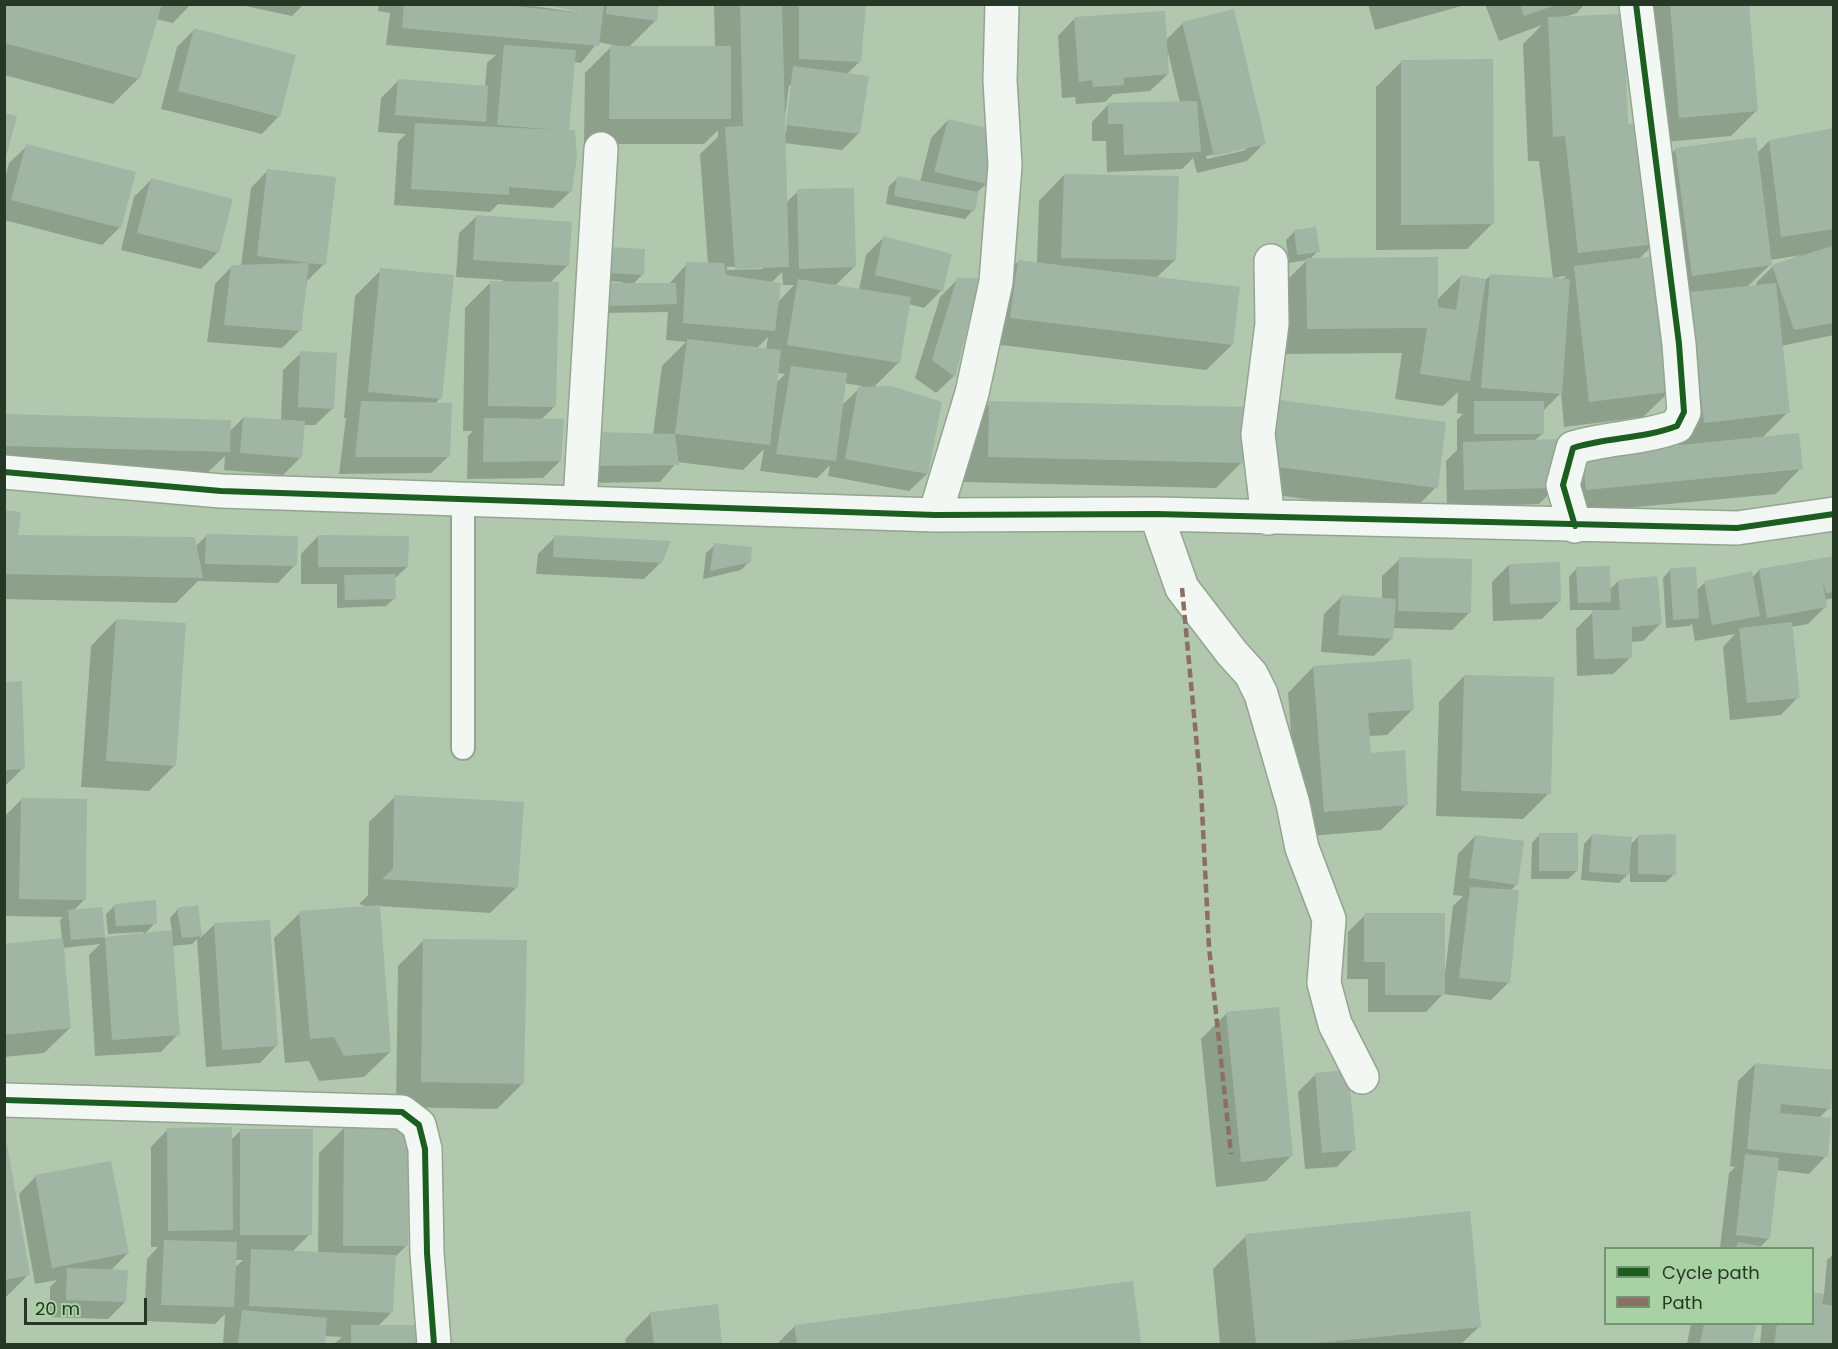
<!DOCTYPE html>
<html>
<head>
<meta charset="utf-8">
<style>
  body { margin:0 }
  #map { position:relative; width:1838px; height:1349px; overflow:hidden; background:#b1c8ae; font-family:Poppins,sans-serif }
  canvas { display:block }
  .frame { position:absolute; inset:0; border:6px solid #273725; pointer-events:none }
  .legend { position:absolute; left:1604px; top:1247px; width:210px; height:78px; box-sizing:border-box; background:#a9d2a4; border:2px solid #759471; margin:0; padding:8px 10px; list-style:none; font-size:18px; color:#273725 }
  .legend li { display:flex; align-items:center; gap:12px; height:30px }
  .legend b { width:30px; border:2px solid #759471 }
  .scale { position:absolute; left:24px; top:1298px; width:123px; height:27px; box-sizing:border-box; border:3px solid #273725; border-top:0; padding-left:8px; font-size:18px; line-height:21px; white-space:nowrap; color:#273725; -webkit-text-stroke:4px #a9d2a4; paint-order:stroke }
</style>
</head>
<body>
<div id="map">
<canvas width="1838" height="1349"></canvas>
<div class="frame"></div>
<ul class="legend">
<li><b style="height:8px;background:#1b5e20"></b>Cycle path</li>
<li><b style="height:8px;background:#8d6e63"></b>Path</li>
</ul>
<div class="scale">20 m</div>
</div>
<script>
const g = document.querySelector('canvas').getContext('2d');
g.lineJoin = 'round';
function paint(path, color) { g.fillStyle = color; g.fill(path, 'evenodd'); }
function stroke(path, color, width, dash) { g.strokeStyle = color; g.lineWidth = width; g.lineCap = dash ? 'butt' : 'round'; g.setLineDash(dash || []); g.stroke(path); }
const shadow = new Path2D(`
  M4,4H191L173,23L156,19L138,79L113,104L4,75Z
  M236,4H304L292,16Z
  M379,4H520L582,13V10L541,4H658L656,20L628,48H715L714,4H865L860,61L846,75L859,133L842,150L784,143L786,203L798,191L854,267L835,286L859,290L866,255L884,237L942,290L924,308L908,304L899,362L873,388L927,474L909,491L828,476L830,465L817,478L760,471L764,449L743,470L677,462L660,482L579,483V451L653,435L662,366L686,342L666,340L668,312L601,313V293L623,285V282L601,281L603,257L642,275L632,285L669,284L687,264H708L700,154L718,137V130L704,144H584L585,73L610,48H627L598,42L581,63L573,62L568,132L571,191L553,208L498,204L490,212L394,205L398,142L406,134L378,132L381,98L398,81L485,87L487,63L496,55L386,45L390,13L378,11ZM789,85H792L786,132H783ZM763,266V269L727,270V267ZM782,272L783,285H794L778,302L771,283ZM768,337L766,350L756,349ZM777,373L785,374L776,383ZM844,383L862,386L841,406Z
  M1368,4H1469L1375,30Z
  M1485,4H1585L1577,13L1564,17L1626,126L1655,243L1638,260L1669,392L1643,417L1564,427L1561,393L1542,412V434L1534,441L1556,482L1582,456L1679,446L1650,175L1676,149L1756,154L1769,141L1834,130V335L1781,346L1788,412L1762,438L1801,468L1776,494L1561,514L1557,486L1539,504L1447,507L1446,461L1457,450V420L1463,414L1457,413L1458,392L1443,406L1395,399L1402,353L1282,354L1281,286L1307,260L1289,263L1286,240L1295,231L1318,251L1309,260L1436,301L1461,276L1485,280L1490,276L1562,280L1566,276L1553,278L1539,161H1528L1523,44L1542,25L1499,41ZM1801,255L1773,266L1756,283L1757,286L1747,287L1771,264L1770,260Z
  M1651,4H1748L1756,111L1731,136L1654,143Z
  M1075,18L1166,40L1183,23L1264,143L1247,161L1197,173L1193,158L1182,169L1107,172L1106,141H1092V122L1109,104L1180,103L1168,52V74L1150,91L1113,94L1105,102L1076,104L1075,97L1062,98L1058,36ZM1246,147V150L1207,159L1206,156Z
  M194,30L279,116L262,134L161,109L177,47Z
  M1402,61L1492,224L1467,249L1376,250V87Z
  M948,120L986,184L977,192L973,210L965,219L886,204L889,186L898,178L920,182L931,138Z
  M27,146L120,227L102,245L4,220V182L9,163Z
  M268,170L324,264L307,281L300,330L282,348L207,342L215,284L232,266H241L251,188Z
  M1064,175L1175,260L1156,278L1232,345L1206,370L985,343L992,287L1018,262L1037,264L1039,201Z
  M151,180L218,252L201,269L121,250L134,197Z
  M477,216L567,266L549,284L554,407L541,420L560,461L543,478L467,479L468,436L473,431H463L465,308L491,282L503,283V280L456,277L459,233Z
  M381,270L440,398L435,404L449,456L431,473L339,474L346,418H344L355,296Z
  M958,279L954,376L936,393L915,378L940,297Z
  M301,353L333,408L315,425H303L301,457L283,475L224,470L225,456L203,477L4,472V415L229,432L243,418L281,421L283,370Z
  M1280,401L1436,487L1411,513L1246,491L1255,427Z
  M990,403L1242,462L1216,488L963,482L964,428Z
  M4,512L17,535L195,547L207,535L295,565L278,583L198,581L176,603L4,599Z
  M318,536L407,567L394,579L395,598L386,606L337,608V584H301V554Z
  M555,537L661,562L644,579L536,574L538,554Z
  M715,545L750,561L741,570L703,579L706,553Z
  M1834,557V598L1824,600L1825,607L1808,624L1791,627L1798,697L1781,715L1730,720L1723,647L1735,634L1695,641L1692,624L1689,626L1666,628L1663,578L1671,569L1696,591L1705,582L1752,578L1759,570Z
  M1400,559L1470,612L1452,630L1392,628L1391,639L1374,656L1321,652L1324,614L1342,596L1382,599V576Z
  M1509,565L1559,602L1542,619L1493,621L1492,582Z
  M1577,568L1609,590L1618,581L1660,624L1643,641L1631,642V657L1613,674L1577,676L1576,629L1595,610H1570L1569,577Z
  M116,620L175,765L149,791L81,787L91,646Z
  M1313,667L1413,709L1387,735L1369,736L1370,755L1407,804L1381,830L1299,837L1288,693Z
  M1464,676L1549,793L1523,819L1436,816L1439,702Z
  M4,683L23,768L4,787Z
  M395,797L516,888L490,913L379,906L390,1052L364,1077L319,1081L309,1061L285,1063L274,938L300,913L369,907L359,904L368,895L369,822Z
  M21,800L84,900L73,911L101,908L104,938L144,935L143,932L108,934L106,914L115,905L155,923L144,935L172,932L170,918L178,909L196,906L200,938L214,925L277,1045L260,1063L206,1067L197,939L192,944L172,946L178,1034L161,1052L95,1056L89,955L100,944L62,948L70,1028L44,1053L4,1057V945L62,939L60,920L63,917L4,916V817Z
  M1540,834L1577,871L1568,879H1531L1532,843Z
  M1592,835L1630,845L1638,837L1674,874L1666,882H1630V872L1619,883L1581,880L1584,844Z
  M1475,836L1517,884L1510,891L1509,982L1491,1000L1443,994L1426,1012H1368V979H1347L1348,932L1365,915L1445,973L1453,906L1463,896L1453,895L1458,854Z
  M424,940L523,1083L497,1109L396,1107L398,966Z
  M1227,1013L1291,1156L1266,1181L1216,1187L1201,1039Z
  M1755,1064L1829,1108L1819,1118L1826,1156L1809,1174L1776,1170L1769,1238L1759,1248H1762H1720L1729,1173L1735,1167L1730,1166L1738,1081Z
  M1316,1074L1354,1149L1337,1167L1305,1169L1298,1092Z
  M345,1127L406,1246L395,1257L392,1312L377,1327L420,1344H334L342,1337L324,1336L323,1344H223L225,1314L215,1324L144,1321L147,1259L158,1247H151V1147L168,1129L231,1140L241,1130L310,1234L292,1252L318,1253L319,1153ZM234,1260H243L234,1268Z
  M4,1141L28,1275L4,1299Z
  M36,1176L128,1253L110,1271L125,1302L108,1319L50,1317V1287L57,1280L35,1284L19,1194Z
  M1246,1236L1480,1326L1461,1344H1220L1213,1269Z
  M1834,1254V1344H1760L1762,1324H1812V1294L1824,1295L1827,1260Z
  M1131,1283L1139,1344H777L795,1326Z
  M716,1305L721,1344H626L625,1339L651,1313Z
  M1691,1324H1755L1751,1344H1687Z`);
const building = new Path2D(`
  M4,4H27L26,11L27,4H162L140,79L4,43Z
  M404,4H494L590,14L540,4H604L599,46L402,28Z
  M607,4H659L657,21L606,14Z
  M740,4H782L789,267L735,269L725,127L743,126Z
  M799,4H866L861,62L799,59Z
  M1520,4H1556V5L1524,16Z
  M1670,4H1749L1758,111L1679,118Z
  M1234,9L1266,144L1214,156L1182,22Z
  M1165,11L1169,74L1124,78V85L1093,87L1092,80L1079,82L1074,17Z
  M1624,14L1628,124L1643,122L1657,244L1578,253L1565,136L1553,137L1548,17Z
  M194,28L296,55L280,117L178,91Z
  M504,45L576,50L569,130H575L577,156L572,192L509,187V195L411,189L415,123L559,130L497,125Z
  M610,46H731V119H609Z
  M1493,59L1494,224L1401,225V60Z
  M793,66L869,76L860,134L786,125Z
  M398,79L488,86L486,122L395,115Z
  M1197,101L1201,152L1124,155L1123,124H1108V103Z
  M4,113L17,116L5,161H4Z
  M948,119L999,131L987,184L934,172Z
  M1834,128V229L1781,237L1769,140Z
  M1756,137L1772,265L1692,276L1675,148Z
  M26,144L136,172L121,228L11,200Z
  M267,169L336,177L326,265L309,263L301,331L224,325L231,265L309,263L257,256Z
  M1064,174L1179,176L1176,260L1061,258Z
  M897,176L979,192L975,211L894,196Z
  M151,178L233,199L219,253L137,233Z
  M854,188L856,267L799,269L797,189Z
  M476,215L572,222L569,266L473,260Z
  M1316,227L1320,252L1297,255L1294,230Z
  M883,236L952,254L943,291L875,275Z
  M1832,246L1834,323L1794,330L1772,265Z
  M611,247L645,249L644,275L609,273Z
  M1655,256L1670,392L1589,402L1574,266Z
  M1438,257V307L1456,310L1461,275L1486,279L1470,381L1420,374L1427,328L1307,329L1306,258Z
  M1018,260L1240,287L1233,345L1010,318Z
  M686,262L724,263L726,275L781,283L775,331L683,323Z
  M380,268L454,275L442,399L368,392Z
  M1490,274L1570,279L1562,394L1481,388Z
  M957,278H980L955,377L932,360Z
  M798,279L911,297L900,363L787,345Z
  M490,281L559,282L556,407L488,406Z
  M609,283H676L677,304L609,306Z
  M1776,283L1790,413L1704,423L1690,292Z
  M687,339L781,350L770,445L675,434L679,465L596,466L595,432L675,434Z
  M300,351L337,353L334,409L298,407Z
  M791,366L847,373L836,461L776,454Z
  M891,386L942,402L928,474L845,459L858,387Z
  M1280,400L1446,422L1438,488L1270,466Z
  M361,401L452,403L450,457H355Z
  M989,401L1245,407L1243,463L988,457Z
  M1474,401H1544V434H1474Z
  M4,414L231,420L230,452L4,446Z
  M243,417L305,421L302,458L240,453Z
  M484,418L564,419L561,461L483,462Z
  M1799,433L1803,469L1586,490L1582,455Z
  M1557,439L1558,488L1464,490L1463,442Z
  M4,510L21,512L18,535L195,537L203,578L4,574Z
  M206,534L298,536L297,566L205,564Z
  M318,535L409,536L408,567H318Z
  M554,535L671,541L662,563L553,557Z
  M714,543L752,547L751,562L710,571Z
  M1834,556V592L1826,593L1822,579L1827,607L1767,618L1759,569Z
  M1399,557L1472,559L1471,613L1398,611Z
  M1560,562L1561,602L1510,604L1509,564Z
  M1610,566L1611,602L1578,603L1576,567Z
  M1696,567L1699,618L1673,620L1670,568Z
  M1752,571L1760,616L1712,625L1704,581Z
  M395,574L396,599L345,600L344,575Z
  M1657,576L1662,624L1632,627V658L1594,659L1592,610H1620L1618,580Z
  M1341,595L1396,599L1393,639L1338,635Z
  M116,619L186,623L176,766L106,761Z
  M1792,622L1800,698L1747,703L1739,628Z
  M1411,659L1414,710L1368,713L1371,753L1405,750L1408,805L1324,812L1313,666Z
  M1464,675L1554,677L1551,794L1461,791Z
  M22,681L25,769L4,770V682Z
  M394,795L524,802L518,888L382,879L393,869Z
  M21,798L87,799L86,900L19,899Z
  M1539,833H1578V871H1539Z
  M1592,834L1632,837L1629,875L1589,872Z
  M1676,834V875L1638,874V835Z
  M1475,835L1524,841L1518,885L1469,878Z
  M1470,887L1519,890L1510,983L1459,978Z
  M156,900L157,924L116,926L114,904Z
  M198,905L202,936L182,938L177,908Z
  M380,905L391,1052L344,1056L334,1037L310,1039L299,911Z
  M102,907L105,937L172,930L180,1035L112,1040L105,937L71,940L68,910Z
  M1364,913H1445V995H1385V962H1364Z
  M270,920L278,1046L222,1050L214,923Z
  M63,938L71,1028L4,1035V944Z
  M423,939L527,940L524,1084L421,1082Z
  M1279,1007L1293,1156L1241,1162L1226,1012Z
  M1755,1063L1834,1070L1831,1109L1781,1104L1780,1113L1831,1118L1828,1157L1747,1149Z
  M1348,1070L1356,1150L1322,1153L1315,1073Z
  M344,1126H408V1246H343Z
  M232,1127L233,1230L168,1231L167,1128Z
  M240,1129H313L312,1235H240Z
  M6,1139L30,1275L4,1280V1140Z
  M1745,1154L1779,1158L1770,1239L1736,1235Z
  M111,1161L129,1253L52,1268L35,1175Z
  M1470,1211L1481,1327L1306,1344H1256L1245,1234Z
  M164,1240L237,1242L234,1307L161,1305Z
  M1738,1242L1764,1247V1248H1736Z
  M251,1249L396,1255L393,1313L249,1306Z
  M67,1268L128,1270L126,1302L66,1300Z
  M1133,1281L1141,1344H797L794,1325Z
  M1812,1292L1824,1294L1822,1304L1834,1306V1344H1774L1777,1324H1812Z
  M718,1304L722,1344H654L650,1312Z
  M242,1310L327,1318L325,1344H238Z
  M1704,1324H1757L1752,1344H1700Z
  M351,1325H421V1344H351Z`);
const service = new Path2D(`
  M463,748V499`);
const minor = new Path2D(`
  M4,472L221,491L935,515L1156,514L1737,528L1834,514
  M580,502L601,149
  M1156,514L1182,588L1232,653L1251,674L1261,694L1293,804L1302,848L1329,919L1324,983L1335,1024L1362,1077
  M935,515L972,393L996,282L1005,165L1000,80L1002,4
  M1268,518L1258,434L1272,324L1271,261
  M1575,526L1563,485L1573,448C1608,437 1643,439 1677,426L1684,412L1679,344L1636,4
  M4,1100L402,1112L419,1125L425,1149L427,1253L434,1344`);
const quiet = new Path2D(`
  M1182,588L1201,789L1209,947L1231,1154`);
const cycleway = new Path2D(`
  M4,472L221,491L935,515L1156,514L1737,528L1834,514
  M1575,526L1563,485L1573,448C1608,437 1643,439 1677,426L1684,412L1679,344L1636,4
  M4,1100L402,1112L419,1125L425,1149L427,1253L434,1344`);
paint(shadow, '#0003');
paint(building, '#a0b5a4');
stroke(service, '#93a591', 26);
stroke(minor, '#93a591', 36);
stroke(service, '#f3f7f3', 22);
stroke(minor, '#f3f7f3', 33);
stroke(quiet, '#8d6e63', 4.5, [9, 4.5]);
stroke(cycleway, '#1b5e20', 6);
</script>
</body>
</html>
